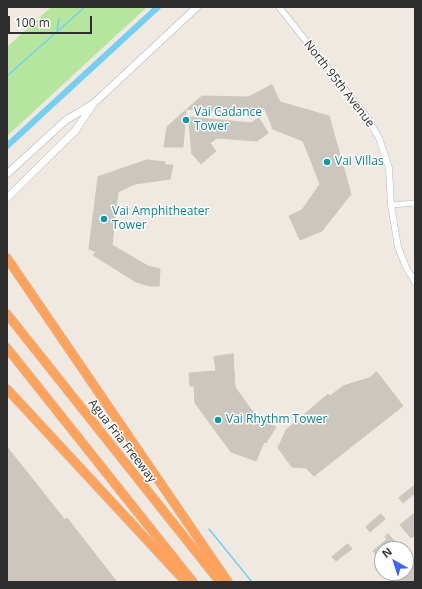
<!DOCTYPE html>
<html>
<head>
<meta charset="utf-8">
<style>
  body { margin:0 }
  #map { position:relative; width:422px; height:589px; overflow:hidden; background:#efe9e1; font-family:"Open Sans",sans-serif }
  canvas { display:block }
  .frame { position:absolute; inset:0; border:8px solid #2e2e2e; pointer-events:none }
  .north { position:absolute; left:374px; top:541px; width:40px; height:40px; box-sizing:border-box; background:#fff; border:1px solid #ababab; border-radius:50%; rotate:321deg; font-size:11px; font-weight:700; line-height:16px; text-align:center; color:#2e2e2e }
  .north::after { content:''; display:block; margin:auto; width:14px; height:18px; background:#4264fb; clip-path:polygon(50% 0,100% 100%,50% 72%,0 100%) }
  .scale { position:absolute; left:8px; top:16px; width:84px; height:18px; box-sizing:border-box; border:2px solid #2e2e2e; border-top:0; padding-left:5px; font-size:12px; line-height:14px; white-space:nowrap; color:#2e2e2e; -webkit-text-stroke:3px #fff; paint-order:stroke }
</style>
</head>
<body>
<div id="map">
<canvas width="422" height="589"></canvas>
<div class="frame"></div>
<div class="north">N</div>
<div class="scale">100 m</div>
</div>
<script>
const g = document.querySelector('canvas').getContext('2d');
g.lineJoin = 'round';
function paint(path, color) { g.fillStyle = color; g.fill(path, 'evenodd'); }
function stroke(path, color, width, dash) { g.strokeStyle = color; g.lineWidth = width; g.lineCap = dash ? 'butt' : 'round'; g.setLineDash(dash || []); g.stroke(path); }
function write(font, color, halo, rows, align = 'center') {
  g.font = font + ' "Open Sans",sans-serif'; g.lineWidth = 3; g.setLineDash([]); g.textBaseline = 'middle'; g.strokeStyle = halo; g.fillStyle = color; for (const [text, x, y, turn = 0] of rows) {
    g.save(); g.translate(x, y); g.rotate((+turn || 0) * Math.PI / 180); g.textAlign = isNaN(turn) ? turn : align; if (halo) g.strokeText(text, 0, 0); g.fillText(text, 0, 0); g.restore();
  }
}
const green = new Path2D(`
  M51,7H147L7,136V47Z`);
const stream = new Path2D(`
  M57,31L59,19
  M7,76L85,7
  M209,529L252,582`);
const canal = new Path2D(`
  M7,146L158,7`);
const building = new Path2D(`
  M272,85L280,102L329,116L351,194L322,231L300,240L289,216L302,210L320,184L303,141L273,129L264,107L255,112L257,114L187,109L202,96L248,97Z
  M186,110L183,147H164L167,127Z
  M189,117L251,123L259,118L268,133L257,141L217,138L210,143L216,151L201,164L192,154Z
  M147,160L165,162V165H173L170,179L135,184L118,192L112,245L148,266L160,269L159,286H150L136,282L93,255L96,252L89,249L98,177Z
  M233,354L235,387L258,419L276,427L266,443L264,442L256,461L231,452L195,403L194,386H190L189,373L216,371L214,357Z
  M377,372L403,406L314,476L306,468L292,467L278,448L286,430L328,394L330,396L343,386L369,378Z
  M7,447L65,520L67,518L117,582H7Z
  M415,485V493L403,503L399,498Z
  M415,513V535L411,538L400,525Z
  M381,514L385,519L370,532L366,527Z
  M388,534L402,549H382V562L373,551L387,539L385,537Z
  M348,544L352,549L336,561L332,557Z
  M406,554L415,564V582H399L391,573H406Z`);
const minor = new Path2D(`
  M391,205L415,203`);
const tertiary = new Path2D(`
  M279,7L366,116L379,138L389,168L391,205L398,247L406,267L415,282`);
const secondary = new Path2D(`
  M7,174L66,120L93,104L197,7
  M7,198L75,131L92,106`);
const motorway = new Path2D(`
  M7,258L228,582
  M7,314L220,582
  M7,348L193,582
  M7,389L184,580`);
const markers = [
  [186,120,4,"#0f9aa8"],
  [327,162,4,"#0f9aa8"],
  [104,219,4,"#0f9aa8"],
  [218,420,4,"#0f9aa8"]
];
const streetNames = [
  ["North 95th Avenue",339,84,52],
  ["Agua Fria Freeway",122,441,52]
];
const cultureNames = [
  ["Vai Cadance",194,113],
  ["Tower",194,127],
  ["Vai Villas",335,162],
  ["Vai Amphitheater",112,212],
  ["Tower",112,226],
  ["Vai Rhythm Tower",226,420]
];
paint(green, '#b6e59e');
stroke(stream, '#75cff0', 1.5);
stroke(canal, '#75cff0', 6);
paint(building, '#cbc7bf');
stroke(building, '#cbc5ba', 1);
stroke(minor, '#b4b7c1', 6);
stroke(tertiary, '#b4b7c1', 7);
stroke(secondary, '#b4b7c1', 8);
stroke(motorway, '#c9c9c9', 10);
stroke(minor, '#fff', 5);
stroke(tertiary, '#fff', 6);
stroke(secondary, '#fff', 7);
stroke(motorway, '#ffa35c', 9);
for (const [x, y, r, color] of markers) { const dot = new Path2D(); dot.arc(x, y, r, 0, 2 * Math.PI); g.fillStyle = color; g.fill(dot); stroke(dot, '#fff', 1.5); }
write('12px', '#2e2e2e', '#fff', streetNames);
write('12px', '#0d838f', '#fff', cultureNames, 'left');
</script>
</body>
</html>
